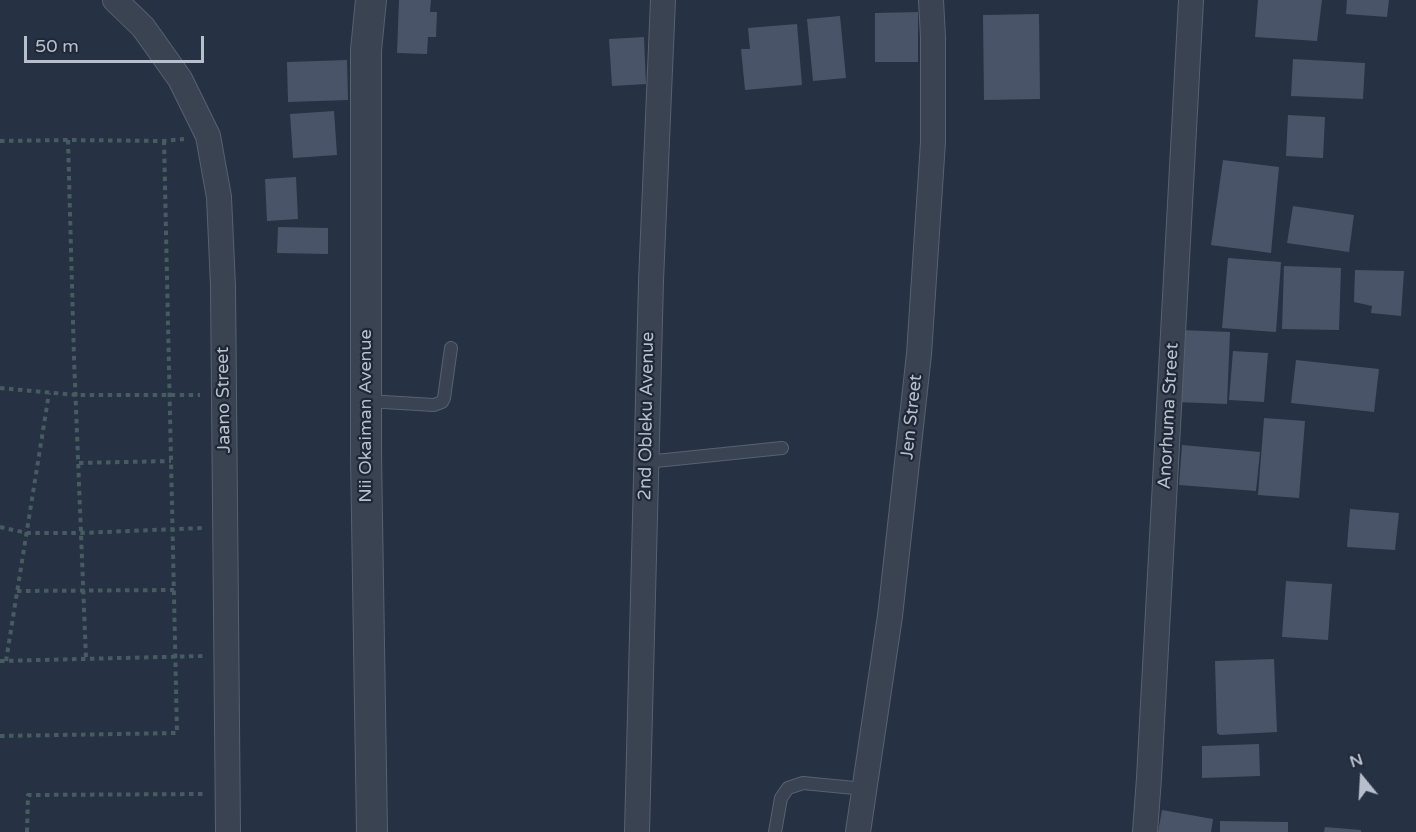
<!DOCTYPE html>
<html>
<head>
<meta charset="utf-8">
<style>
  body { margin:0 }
  #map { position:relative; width:1416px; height:832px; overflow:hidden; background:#263143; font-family:"Varela Round",sans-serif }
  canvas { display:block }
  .north { position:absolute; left:1332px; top:748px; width:60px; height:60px; -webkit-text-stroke:4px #1f2838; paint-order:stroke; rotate:342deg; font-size:16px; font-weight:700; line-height:24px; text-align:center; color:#b7becc }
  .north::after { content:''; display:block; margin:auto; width:21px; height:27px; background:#b7becc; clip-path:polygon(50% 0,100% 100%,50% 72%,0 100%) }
  .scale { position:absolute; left:24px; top:36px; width:180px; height:27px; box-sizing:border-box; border:3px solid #b7becc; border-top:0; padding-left:8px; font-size:18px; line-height:21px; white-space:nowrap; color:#b7becc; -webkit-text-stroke:4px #1f2838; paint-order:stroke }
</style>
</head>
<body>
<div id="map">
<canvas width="1416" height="832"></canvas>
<div class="north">N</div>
<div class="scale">50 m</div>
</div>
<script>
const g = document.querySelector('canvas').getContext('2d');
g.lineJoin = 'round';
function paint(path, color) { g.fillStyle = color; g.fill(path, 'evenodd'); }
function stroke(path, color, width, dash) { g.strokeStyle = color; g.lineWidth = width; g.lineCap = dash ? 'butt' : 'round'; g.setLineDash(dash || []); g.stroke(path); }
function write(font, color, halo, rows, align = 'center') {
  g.font = font + ' "Varela Round",sans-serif'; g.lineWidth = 4.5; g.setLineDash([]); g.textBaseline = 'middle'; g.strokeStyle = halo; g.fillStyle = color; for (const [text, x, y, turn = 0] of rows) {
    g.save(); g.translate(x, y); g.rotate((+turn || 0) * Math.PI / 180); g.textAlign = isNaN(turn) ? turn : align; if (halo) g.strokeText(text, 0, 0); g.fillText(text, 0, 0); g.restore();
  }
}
const building = new Path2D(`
  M399,0H431L430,12H437L436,37H428L427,54L397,53Z
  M1258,0H1322L1317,41L1255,37Z
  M1347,0H1389L1387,17L1346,14Z
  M918,12V62H875V13Z
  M1039,14L1040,99L984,100L983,15Z
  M840,16L846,78L813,81L807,19Z
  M797,24L802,85L745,90L741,49H750L748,28Z
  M644,37L646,84L612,86L609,39Z
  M1293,59L1365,63L1363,99L1291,96Z
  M347,60L348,100L288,102L287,62Z
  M334,111L337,155L293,158L290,114Z
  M1288,115L1325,117L1323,158L1286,156Z
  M1223,160L1279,167L1271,253L1211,245Z
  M296,177L298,219L267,221L265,179Z
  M1293,206L1354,215L1349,252L1287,243Z
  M278,227L328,228V254L277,253Z
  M1228,258L1281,262L1276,332L1222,328Z
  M1284,266L1341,268L1339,330L1282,329Z
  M1355,270L1404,271L1401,316L1371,313L1372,306L1354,302Z
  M1180,330L1230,332L1227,404L1176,402Z
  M1233,351L1268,353L1264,402L1229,400Z
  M1296,360L1379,369L1374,412L1291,403Z
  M1264,418L1305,421L1299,498L1258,495Z
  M1182,445L1260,452L1256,491L1179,485Z
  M1350,509L1399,513L1395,550L1347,547Z
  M1286,581L1332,584L1328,640L1282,637Z
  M1274,659L1277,732L1220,735L1217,733L1215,661Z
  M1259,744L1260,776L1202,778V746Z
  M1162,810L1213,819L1211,832H1158Z
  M1220,821L1288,822V832H1220Z
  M1325,827L1361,830V832H1324Z`);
const path = new Path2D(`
  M68,140L74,358L86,659
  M0,141L68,140L164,141L184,139
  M0,388L76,395H200
  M79,463L171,461
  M0,527L27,533H81L202,528
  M17,591L174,590
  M0,661L203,656
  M6,661L49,393
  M0,736L177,733L164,141
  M27,832L28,795L204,794`);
const service = new Path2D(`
  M367,401L434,405L442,402L444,398L451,348
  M646,462L782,448
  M775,832L781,798L788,788L803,783L865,789`);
const minor = new Path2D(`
  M115,0L143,27L180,79L208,136L219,197L223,286L228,832
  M637,832L651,281L663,0
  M858,832L890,616L919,354L933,142V37L931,0
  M1145,832L1149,778L1191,0`);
const tertiary = new Path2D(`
  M371,0L366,50V455L372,832`);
const streetNames = [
  ["Jaano Street",224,400,-91],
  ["Nii Okaiman Avenue",366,416,-90],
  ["2nd Obleku Avenue",647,416,-89],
  ["Anorhuma Street",1169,416,-87],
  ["Jen Street",912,417,-84]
];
paint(building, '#4a5469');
stroke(service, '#586170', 14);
stroke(minor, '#586170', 26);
stroke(tertiary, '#586170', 32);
stroke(path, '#465c60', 4, [4.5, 4.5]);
stroke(service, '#3a4352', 12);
stroke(minor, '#3a4352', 24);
stroke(tertiary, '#3a4352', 30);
write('18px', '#b7becc', '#1f2838', streetNames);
</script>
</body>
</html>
